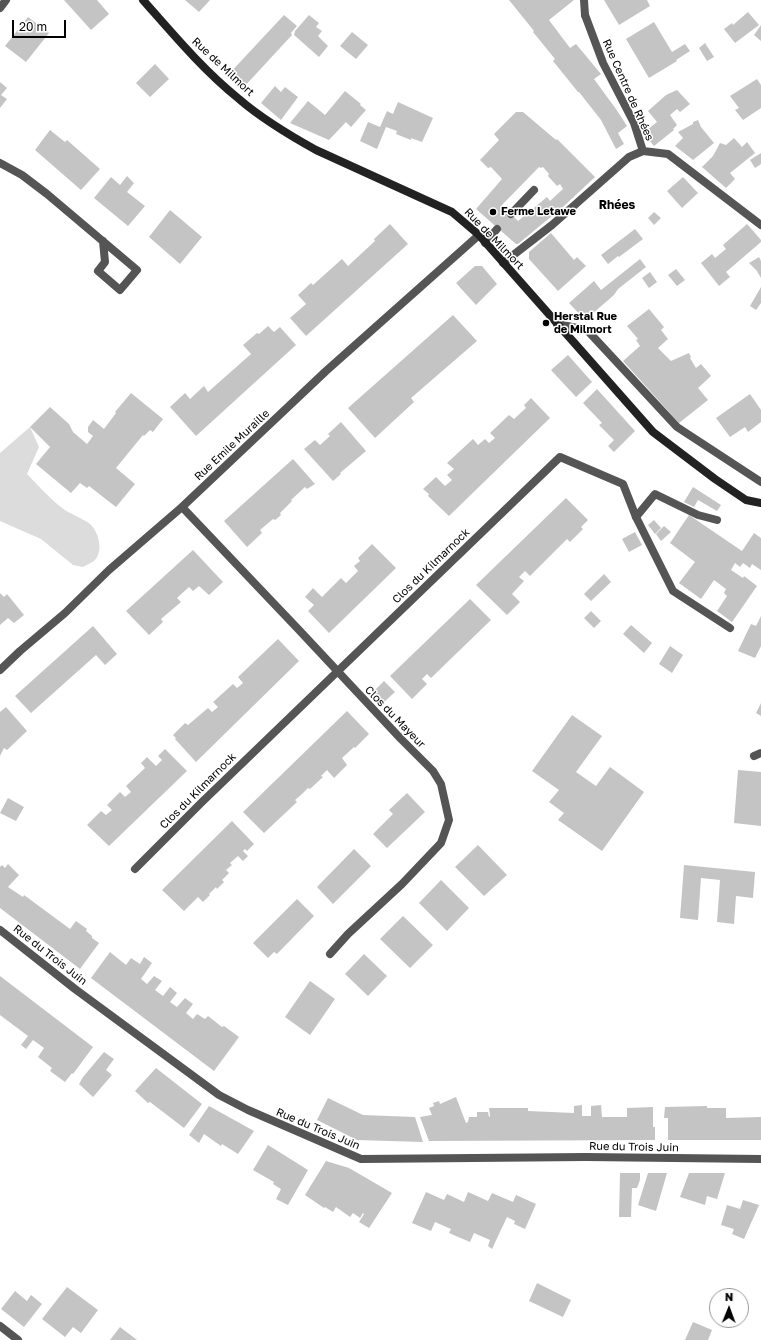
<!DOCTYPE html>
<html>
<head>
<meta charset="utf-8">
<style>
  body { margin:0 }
  #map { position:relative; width:761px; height:1340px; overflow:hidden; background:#fff; font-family:"Golos Text",sans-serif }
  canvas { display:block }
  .north { position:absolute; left:709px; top:1288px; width:40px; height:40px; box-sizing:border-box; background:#fff; border:1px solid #999; border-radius:50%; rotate:1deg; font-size:11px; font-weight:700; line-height:16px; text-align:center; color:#000 }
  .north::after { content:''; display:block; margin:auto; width:14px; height:18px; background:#000; clip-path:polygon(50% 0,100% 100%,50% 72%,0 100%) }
  .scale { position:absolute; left:12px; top:20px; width:54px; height:18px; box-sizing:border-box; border:2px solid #000; border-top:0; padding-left:5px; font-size:12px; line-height:14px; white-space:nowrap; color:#000; -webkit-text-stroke:3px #fff; paint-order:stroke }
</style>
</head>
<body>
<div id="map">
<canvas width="761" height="1340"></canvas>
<div class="north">N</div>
<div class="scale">20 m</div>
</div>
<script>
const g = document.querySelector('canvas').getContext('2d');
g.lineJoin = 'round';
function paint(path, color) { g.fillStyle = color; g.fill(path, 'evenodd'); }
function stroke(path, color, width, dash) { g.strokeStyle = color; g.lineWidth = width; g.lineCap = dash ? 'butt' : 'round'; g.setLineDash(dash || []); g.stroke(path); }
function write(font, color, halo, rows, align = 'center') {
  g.font = font + ' "Golos Text",sans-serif'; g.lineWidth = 3; g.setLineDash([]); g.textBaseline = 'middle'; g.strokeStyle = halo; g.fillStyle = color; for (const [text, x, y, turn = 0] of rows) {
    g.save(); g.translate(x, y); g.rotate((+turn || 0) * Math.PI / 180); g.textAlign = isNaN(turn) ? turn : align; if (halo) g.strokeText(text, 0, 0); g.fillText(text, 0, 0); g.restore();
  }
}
const green = new Path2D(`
  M30,427L39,447L27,474C38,485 48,497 61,507C69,514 81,517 90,524C99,532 104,552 94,561C91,563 86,565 83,567L73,565L41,539L0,521V453Z`);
const building = new Path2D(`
  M64,0H97L109,14L91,30Z
  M185,0H210L199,12Z
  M509,0H574L549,20L570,48L576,44L601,74L594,79L616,109L627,126L618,133L624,144L616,149L601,120L579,92H578L553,61L555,59L533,32L534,31Z
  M604,0H647L650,6L619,25Z
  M748,12L759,25L735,43L724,29L732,23L733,25Z
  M284,15L297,26L291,33L292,35L243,88L228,75Z
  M309,15L319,23L316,27L322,31L318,36L328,46L319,57L294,35L295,31Z
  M28,17L49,33L26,62L5,46Z
  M654,22L672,52L685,44L690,51L676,60L677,61L649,78L626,39Z
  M761,25V41L754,35Z
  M352,32L368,45L356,59L340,46Z
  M705,43L714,57L707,61L699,48Z
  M155,64L169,79L150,97L136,83Z
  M757,79L761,85V108L743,120L735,110L739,108L730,96Z
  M0,82L7,88L1,95L7,99L0,108Z
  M275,86L281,92L285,87L298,97L281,120L261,103Z
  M677,90L690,104L680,112L677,109L670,115L677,125L673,129L674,130L654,146L643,133L657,122L648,111L666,95Z
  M345,91L361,104L360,105L366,110L351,127L346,122L329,140L290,123L308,101L325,115Z
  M398,102L433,118L422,142L411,138V140L396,134L397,131L386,127L377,149L360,141L368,122L380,127L387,111L393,114Z
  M516,112H523L556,140L557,139L595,177L564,206L518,244H516L476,209L502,179L491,167L488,168L480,160L499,140L494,134ZM539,167L541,168L543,167L549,174L548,176L557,186L560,184L563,189L550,201L547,197L518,221L502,205Z
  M698,120L701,127L714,143L693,160L675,146L683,138L678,132L693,124V122Z
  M50,130L65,142L67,140L100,169L81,190L35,150Z
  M734,138L742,147L747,142L755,153L730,173L735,179L726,188L702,167L713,156L720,143L726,145Z
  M761,153V164L755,168L750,160Z
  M127,176L134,183L127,192L145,206L128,226L94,198L111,177L120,185Z
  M683,177L698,193L682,208L667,191Z
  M170,210L202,237L180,264L149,237Z
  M654,212L661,218L654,225L648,218Z
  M390,224L408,244L306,336L290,318L306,304L298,295L311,283L313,285L342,259L348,266L375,241L374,239Z
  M747,224L761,240V242L726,272L730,277L719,286L701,263L712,254L715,258L726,249L723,245Z
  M635,229L643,239L619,257L618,256L608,264L601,255Z
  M551,233L574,260L577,257L586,266L558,291L529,259V252Z
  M759,257L761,261V278L757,271L749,263Z
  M640,259L646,267L618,289L614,295L585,320L569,303L594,281L601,290Z
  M475,266H482L497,284L476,305L456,283Z
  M676,269L685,280L677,286L668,275Z
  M650,272L657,282L649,288L642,278Z
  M761,287V303L756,310L750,306Z
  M649,309L664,327L661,330L668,339L658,348L671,361L689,353L691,357L690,358L696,368L701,364L711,376L698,388L708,400L679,423L623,361L640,346L636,340L638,339L627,326Z
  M453,315L477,341L411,398L414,402L375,438L348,408Z
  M268,326L274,332L280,327L296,345L196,436L170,407L185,393L190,399L204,386L208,392L251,354L243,345L257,333L259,334Z
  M568,355L592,382L576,397L551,370Z
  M597,389L635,431L614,452L608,446L614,440L599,425L602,423L583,403Z
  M131,393L163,419L153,432L150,430L144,436L143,435L116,468L135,484L116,507L89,486L87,488L80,483L71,493L36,464L50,447L30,427L50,407L69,424L73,432L87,444L93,436L88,432V427L93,420L104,429L116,413L115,412Z
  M750,394L761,410V422L748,432L745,427L730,437L716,418Z
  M531,398L550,418L449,516L428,496L429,494L423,489L436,477L445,486L452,480L447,475L454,469L447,463L473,439L478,445L485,439L489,443L495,438L490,433L509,415L514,419L526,408L524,405Z
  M341,422L366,451L340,473L341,474L333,481L304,449L315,440L320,445L330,436L328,434Z
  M293,459L315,484L307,489L305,487L291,500L292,501L280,513L281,515L275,520L273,519L260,530L262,533L247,547L224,521Z
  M693,487L721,505L717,511L698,500L694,507L684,502Z
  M566,498L588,520L581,527L583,529L570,542L567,539L530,576L525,571L519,577L524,581L512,594L520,602L507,615L476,585Z
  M689,515L742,551L754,533L761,538V570L752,564L750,568L743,563L740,567L735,563L731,570L743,578L744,576L757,586L732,622L717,611L727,596L724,593L726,589L714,580L701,599L679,583L695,562L670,543Z
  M654,520L661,528L655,534L648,525Z
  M664,526L671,532L661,541L656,534Z
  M635,532L642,545L629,552L622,539Z
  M372,544L396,568L329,633L308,611L314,605L305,597L313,588L322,597L341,578L346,583L358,571L354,566L360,561L358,558Z
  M193,550L223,582L209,595L199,586L193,591L189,587L177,598L181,602L161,619L163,622L149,635L126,611Z
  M604,574L611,582L591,601L584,594Z
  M0,593L4,597L7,594L24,615L14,623L8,618L0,625Z
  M470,599L491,620L431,678L427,674L422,679L427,684L412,699L390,676Z
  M591,611L601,621L594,628L584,618Z
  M761,616V646L755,658L738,651L751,624L756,626Z
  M631,625L652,643L644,653L623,634Z
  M93,626L117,654L105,665L96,655L31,713L15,696Z
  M278,639L299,661L196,762L175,739L176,738L173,735L185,723L188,725L208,708L212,712L218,707L213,702L233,684L237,688L243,683L238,677Z
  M670,646L683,655L672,673L659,664Z
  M384,681L395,692L383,703L373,692Z
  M761,703V716L756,713Z
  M6,707L27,731L7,750L4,748L0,756V712Z
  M347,711L369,734L355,748L354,747L342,758L347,765L334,778L327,770L321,776L323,777L310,789L308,788L302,794L295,800L297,802L264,833L243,812Z
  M572,715L602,736L576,772L596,786L610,767L644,792L602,851L558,820L564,813L549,802L559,790L532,771Z
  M165,749L187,771L109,846L87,825L101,811L106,815L112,810L107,805L120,792L125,797L131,792L126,786L145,768L141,763L147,757L156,766L162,760L158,756Z
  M738,770L761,772V826L734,823Z
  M407,793L425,812L387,848L373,834L393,814L389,810Z
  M8,798L24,807L16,821L0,813Z
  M232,821L254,844L247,851L245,849L243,851L248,856L243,861L238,856L230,863L232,865L226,870L229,873L222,880L224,882L217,889L216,887L209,894L210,895L203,902L198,897L184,911L162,890Z
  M478,845L507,875L484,896L455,867Z
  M354,849L371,866L333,904L317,887Z
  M8,864L19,875L8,887L23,897L24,895L70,929L76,921L87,929L86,931L92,936V938L99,943L80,969L0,908V867L2,865L5,868Z
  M684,865L755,872L753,898L736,896L734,924L717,922L720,880L701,878L698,920L680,918Z
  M441,880L469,908L447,931L419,903Z
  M297,899L314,916L277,954L274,952L268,958L253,943Z
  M403,916L433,945L410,968L380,939Z
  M110,952L126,965L131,958L140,964L144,957L152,963L141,979L147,984L154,976L162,981L155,990L163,996L170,987L177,993L170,1002L177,1007L185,998L193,1004L186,1013L193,1019L197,1014L205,1019L208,1016L222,1027L224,1026L239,1037L214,1071L91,978Z
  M364,954L387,976L368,996L345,974Z
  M0,976L93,1047L73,1074L72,1073L65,1082L50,1071L52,1068L38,1057L44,1048L33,1040L26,1049L21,1045L28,1036L0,1015Z
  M310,981L335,999L310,1035L285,1017Z
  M104,1052L114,1059L106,1070L112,1075L93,1097L79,1084L83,1077Z
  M156,1068L202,1104L184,1128L150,1102L148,1103L135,1091Z
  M456,1097L466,1123L468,1122L469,1117H477V1112H488L489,1117L490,1116L489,1108H528V1111L574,1113V1106L582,1105V1116H591V1106L601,1105L602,1117H627V1108L653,1107V1127H655V1140L429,1141L420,1117L432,1115L429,1108L434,1106L433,1103L439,1101L440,1104Z
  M328,1098L363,1115L415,1117L423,1142L357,1140L317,1120Z
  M209,1106L254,1131L238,1154L222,1144L221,1146L204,1134L199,1143L189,1135Z
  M707,1106V1108H726V1118L761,1117V1140H668V1118H664L665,1107Z
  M268,1145L308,1170L288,1205L276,1199L281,1189L273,1184L274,1182L253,1170Z
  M326,1161L349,1168L392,1193L369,1228L359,1222L364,1214L363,1213L360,1218L353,1213L350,1217L336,1207L333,1212L325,1207L324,1208L305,1195Z
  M620,1173H640V1180L637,1188H632L631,1217H619Z
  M648,1173H667L656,1211L638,1205Z
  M689,1173H725L717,1199L707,1196L705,1205L680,1197Z
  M426,1192L444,1200L447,1194L464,1202L468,1192L488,1201L492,1193L513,1202L516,1195L536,1204L525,1229L514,1224L515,1221L507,1217L492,1249L488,1246L490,1240L474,1233L470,1242L449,1233L451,1229L435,1222L431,1231L412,1223Z
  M743,1200L759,1205L744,1239L732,1234L734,1229L721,1225L727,1205L740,1209Z
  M537,1283L571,1300L563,1317L529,1301Z
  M67,1287L98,1310L81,1333L73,1327L65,1337L42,1319Z
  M15,1291L27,1301L31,1295L42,1304L24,1327L1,1309Z
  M693,1322L712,1330L708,1340H685Z
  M120,1327L137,1340H110Z`);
const lane = new Path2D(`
  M584,0L585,15
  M511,214L534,190
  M485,243L497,229
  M557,324L587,330L677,427L761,482
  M636,517L655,494L698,515L717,520
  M754,756L761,753`);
const street = new Path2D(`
  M0,8L6,0
  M585,15L603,63L634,123L643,151
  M0,163L22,175L47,194L137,270L120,290L98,271L105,262L103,241
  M503,263L552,225L629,157L643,151L668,154L761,225
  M182,507L299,630L401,739L433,771L441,784L449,820L441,843L402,884L348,934L330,954
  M0,670L20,651L65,613L109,570L182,507L326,371L479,235
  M135,869L202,802L560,457L623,484L636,517L673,591L730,628
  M0,930L75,989L219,1095L248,1110L361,1159L586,1157L761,1159
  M0,1326L18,1340`);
const secondary = new Path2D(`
  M143,0C173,34 203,70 239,99C262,119 289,135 316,150L452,212L479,235L653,432L715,479L746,500L761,503`);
const markers = [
  [493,212,4,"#000"],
  [546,323,4,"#000"]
];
const streetNames = [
  ["Rue de Milmort",223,67,43],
  ["Rue Centre de Rhées",628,90,66],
  ["Rue de Milmort",494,239,46],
  ["Rue Emile Muraille",232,445,-43],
  ["Clos du Kilmarnock",431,566,-44],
  ["Clos du Mayeur",395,717,46],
  ["Clos du Kilmarnock",198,791,-45],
  ["Rue du Trois Juin",50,955,38],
  ["Rue du Trois Juin",318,1129,23],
  ["Rue du Trois Juin",634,1147,1]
];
const poiNames = [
  ["Ferme Letawe",501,212],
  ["Herstal Rue",554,317],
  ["de Milmort",554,330]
];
const neighbourhoodNames = [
  ["Rhées",617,205]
];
paint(green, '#dcdcdc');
paint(building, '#c4c4c4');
stroke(lane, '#555', 8);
stroke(street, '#555', 8);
stroke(secondary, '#222', 8);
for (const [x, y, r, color] of markers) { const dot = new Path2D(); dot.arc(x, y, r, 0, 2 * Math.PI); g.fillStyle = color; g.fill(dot); stroke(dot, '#fff', 1.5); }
write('11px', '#000', '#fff', streetNames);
write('bold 11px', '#000', '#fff', poiNames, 'left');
write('bold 12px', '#000', '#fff', neighbourhoodNames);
</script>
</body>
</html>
